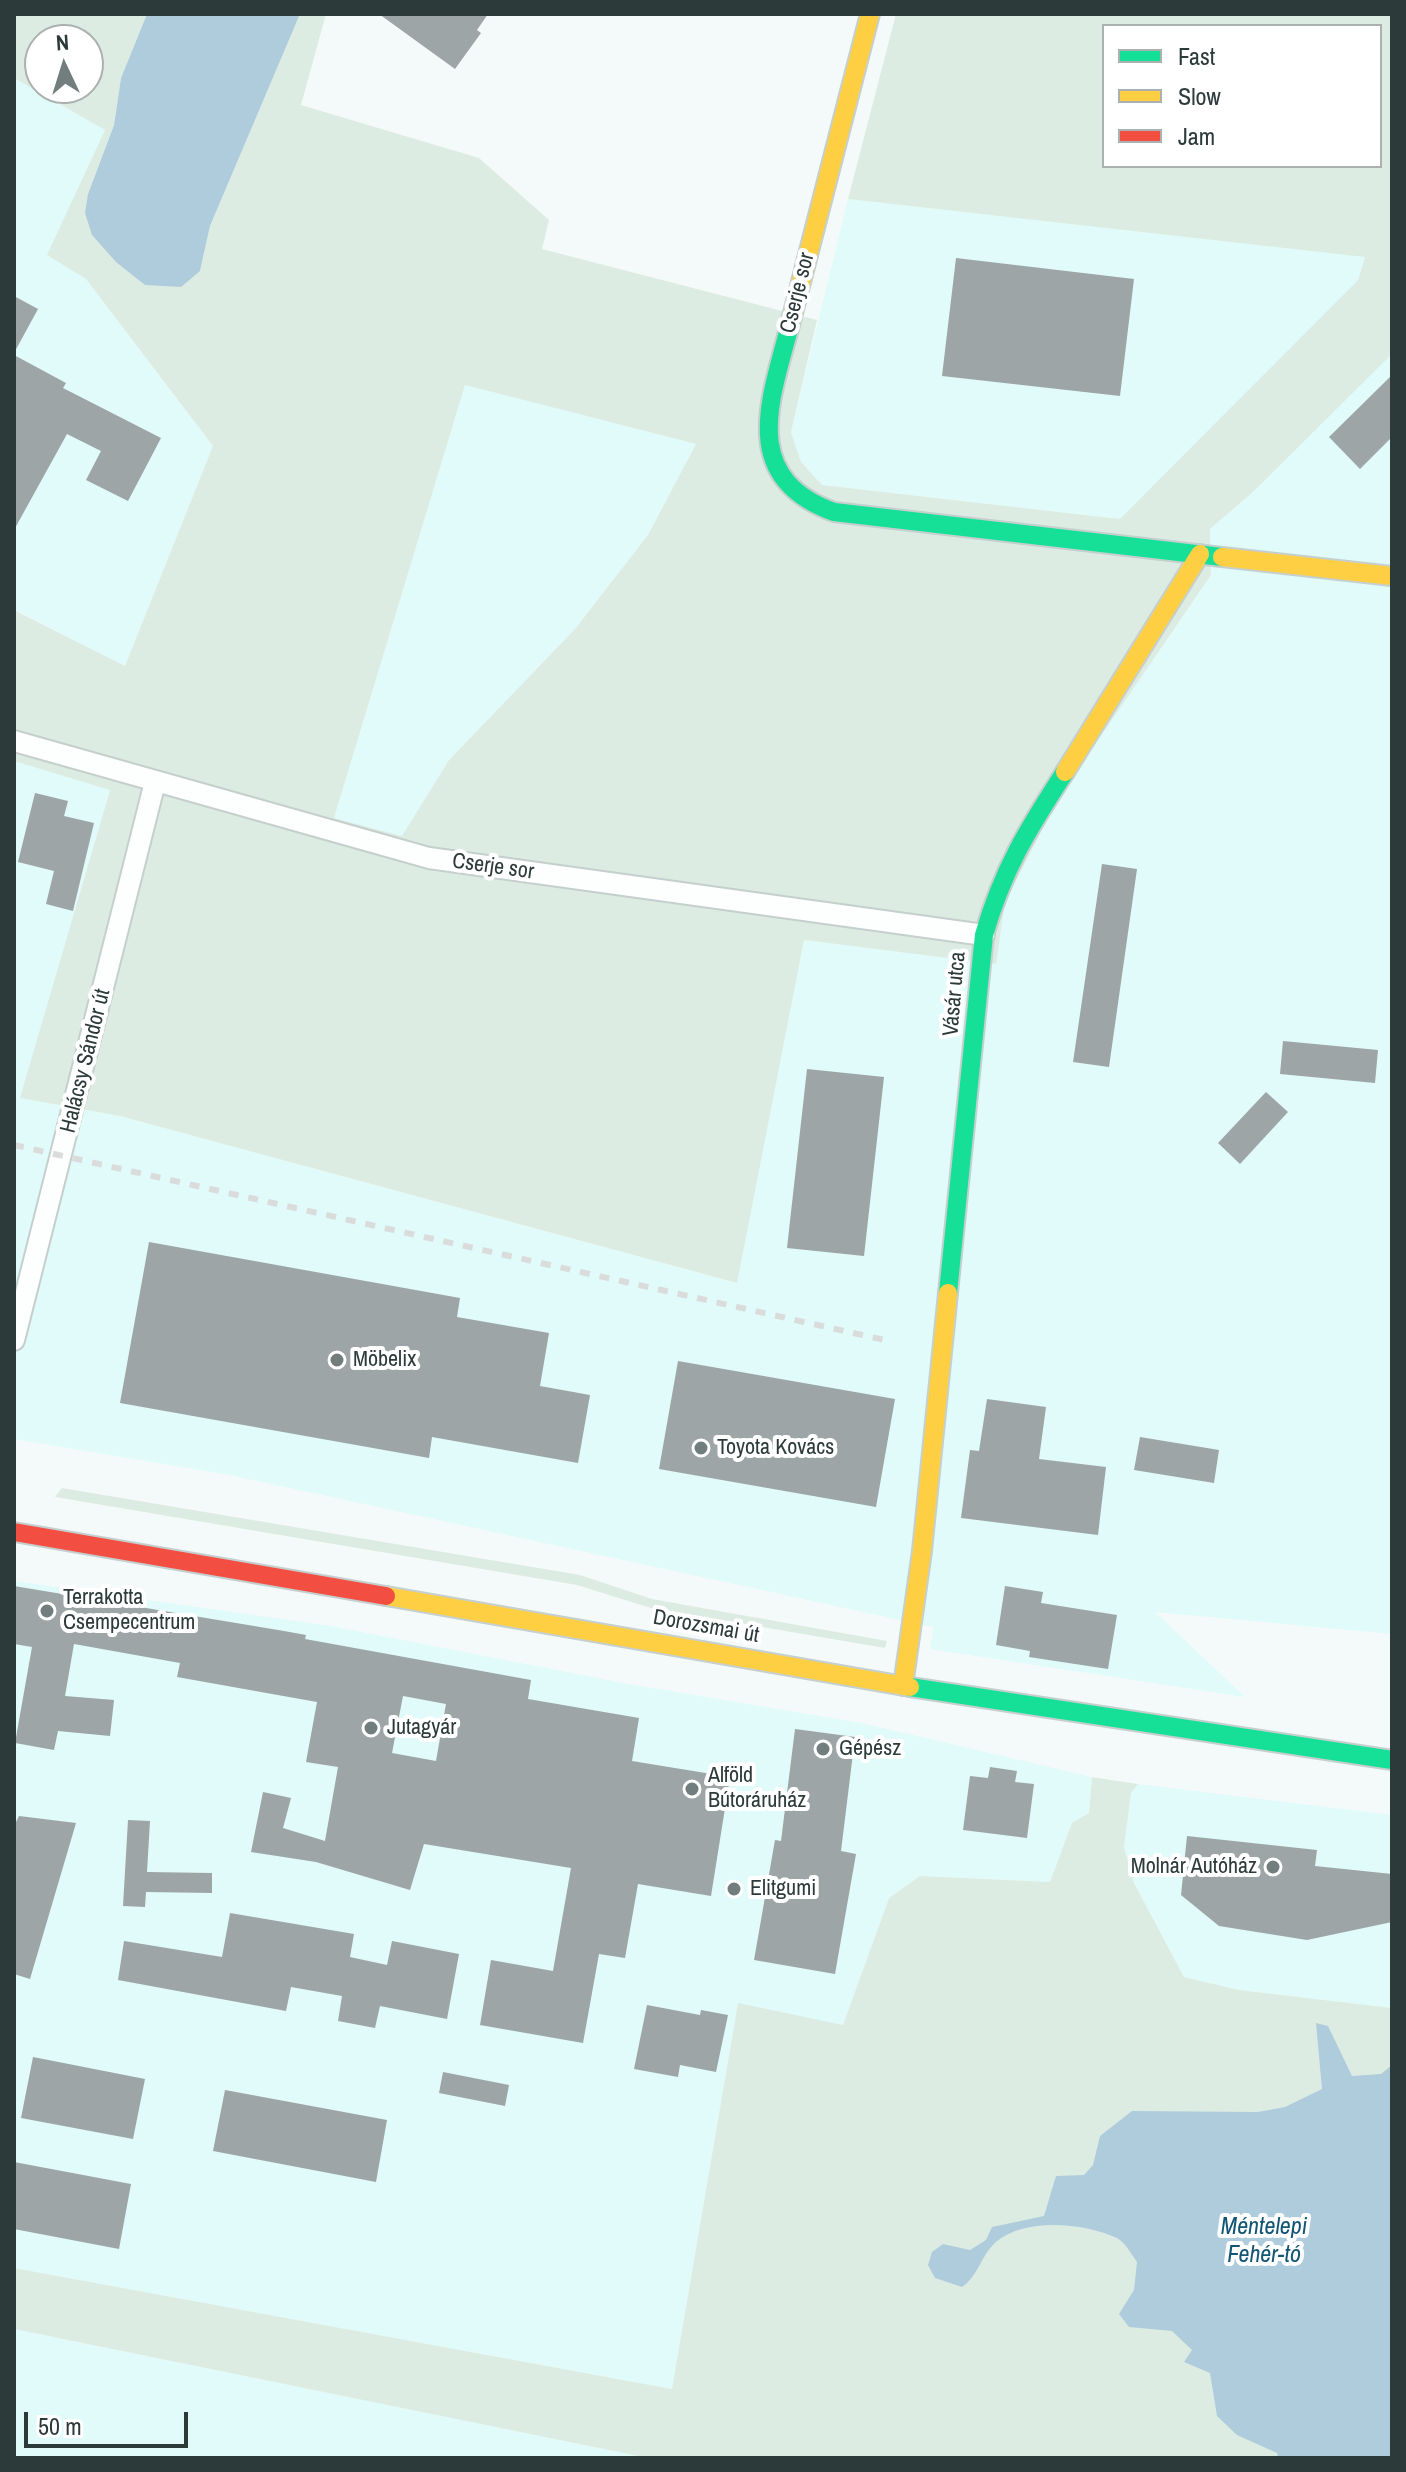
<!DOCTYPE html>
<html>
<head>
<meta charset="utf-8">
<style>
  body { margin:0 }
  #map { position:relative; width:1406px; height:2472px; overflow:hidden; background:#f4fafa; font-family:"Archivo Narrow",sans-serif }
  canvas { display:block }
  .frame { position:absolute; inset:0; border:16px solid #2c3a3a; pointer-events:none }
  .legend { position:absolute; left:1102px; top:24px; width:280px; height:144px; box-sizing:border-box; background:#fff; border:2px solid #abb0b0; margin:0; padding:10px 14px; list-style:none; font-size:24px; color:#2c3a3a }
  .legend li { display:flex; align-items:center; gap:16px; height:40px }
  .legend b { width:40px; border:2px solid #abb0b0 }
  .north { position:absolute; left:24px; top:24px; width:80px; height:80px; box-sizing:border-box; background:#fff; border:2px solid #abb0b0; border-radius:50%; rotate:356deg; font-size:22px; font-weight:700; line-height:32px; text-align:center; color:#2c3a3a }
  .north::after { content:''; display:block; margin:auto; width:28px; height:36px; background:#727d7d; clip-path:polygon(50% 0,100% 100%,50% 72%,0 100%) }
  .scale { position:absolute; left:24px; top:2412px; width:164px; height:36px; box-sizing:border-box; border:4px solid #2c3a3a; border-top:0; padding-left:10px; font-size:24px; line-height:28px; white-space:nowrap; color:#2c3a3a; -webkit-text-stroke:6px #fff; paint-order:stroke }
</style>
</head>
<body>
<div id="map">
<canvas width="1406" height="2472"></canvas>
<div class="frame"></div>
<ul class="legend">
<li><b style="height:10px;background:#16e098"></b>Fast</li>
<li><b style="height:10px;background:#ffcf43"></b>Slow</li>
<li><b style="height:10px;background:#f24e42"></b>Jam</li>
</ul>
<div class="north">N</div>
<div class="scale">50 m</div>
</div>
<script>
const g = document.querySelector('canvas').getContext('2d');
g.lineJoin = 'round';
function paint(path, color) { g.fillStyle = color; g.fill(path, 'evenodd'); }
function stroke(path, color, width, dash) { g.strokeStyle = color; g.lineWidth = width; g.lineCap = dash ? 'butt' : 'round'; g.setLineDash(dash || []); g.stroke(path); }
function write(font, color, halo, rows, align = 'center') {
  g.font = font + ' "Archivo Narrow",sans-serif'; g.lineWidth = 8; g.setLineDash([]); g.textBaseline = 'middle'; g.strokeStyle = halo; g.fillStyle = color; for (const [text, x, y, turn = 0] of rows) {
    g.save(); g.translate(x, y); g.rotate((+turn || 0) * Math.PI / 180); g.textAlign = isNaN(turn) ? turn : align; if (halo) g.strokeText(text, 0, 0); g.fillText(text, 0, 0); g.restore();
  }
}
const built = new Path2D(`
  M14,78L105,130L48,255L86,279L213,446L125,666L14,609Z
  M848,199L1365,256L1358,280L1121,519L822,485L801,462L791,432Z
  M1392,354V1634L1155,1612L1245,1697L930,1649L933,1627L230,1475L14,1439V761L110,789L21,1098L120,1116L736,1283L804,940L996,963L1005,902L1058,799L1211,575L1210,529L1254,491Z
  M465,385L696,444L648,535L575,629L449,760L402,837L334,818Z
  M14,1581L331,1626L623,1683L866,1724L1092,1777L1089,1813L1072,1823L1050,1882L920,1876L889,1898L843,2025L738,2004L672,2389L14,2268Z
  M1138,1784L1392,1815V2008L1239,1990L1184,1977L1134,1883L1124,1847L1131,1793Z
  M14,2329L648,2458H14Z`);
const green = new Path2D(`
  M14,14H147L121,78L114,125L88,194L200,271L210,226L300,14H326L301,105L479,158L549,220L542,249L817,320L791,432L801,462L822,485L1120,519L1358,280L1365,257L848,199L896,14H1392V354L1254,491L1210,529L1211,575L1058,799L1005,902L996,964L804,940L737,1283L120,1116L20,1098L110,790L14,761V610L125,666L213,446L86,279L47,255L105,130L14,78ZM1104,26H1380V166H1104ZM40,40H88V88H40ZM465,385L696,444L648,535L575,629L449,760L402,836L334,818Z
  M62,1488L580,1575L652,1599L887,1641L885,1648L651,1608L577,1585L55,1497Z
  M1092,1777L1138,1784L1131,1793L1124,1847L1134,1883L1184,1977L1239,1990L1392,2008V2458H648L14,2329V2268L672,2389L738,2003L843,2025L889,1898L920,1876L1050,1882L1072,1823L1089,1813Z`);
const water = new Path2D(`
  M147,14H300L210,226L200,271L181,287L145,285L116,262L92,235L85,213L88,194L114,125L121,78Z
  M1316,2023L1328,2026L1352,2076L1381,2074L1392,2065V2458H1278L1277,2453L1237,2435L1217,2416L1210,2373L1184,2362L1192,2350L1172,2331L1129,2327L1119,2314L1134,2290L1137,2262C1132,2255 1125,2242 1117,2238C1084,2223 1025,2217 996,2242C981,2255 979,2275 962,2287L935,2278L928,2265L932,2252L943,2244L970,2250L986,2240L992,2227L1044,2216L1056,2176L1084,2175L1093,2165L1100,2136L1132,2111L1258,2112L1285,2107L1322,2089Z`);
const building = new Path2D(`
  M379,14H488L477,30L481,33L455,69Z
  M956,258L1134,279L1120,396L942,376Z
  M14,296L38,309L14,353Z
  M14,355L66,383L63,388L161,438L128,501L86,480L101,451L67,434L14,530Z
  M1392,375V437L1360,469L1329,437Z
  M35,793L68,801L64,816L94,823L73,911L46,904L54,871L18,862Z
  M1102,864L1137,869L1109,1067L1073,1062Z
  M1283,1041L1378,1050L1375,1083L1280,1074Z
  M807,1069L884,1077L864,1256L787,1248Z
  M1266,1092L1288,1112L1240,1164L1218,1143Z
  M149,1242L460,1298L457,1317L549,1333L540,1386L590,1395L578,1463L432,1437L429,1458L120,1403Z
  M678,1361L895,1399L876,1507L659,1469Z
  M987,1399L1046,1407L1039,1459L1106,1467L1098,1535L961,1518L970,1450L979,1451Z
  M1140,1437L1219,1450L1214,1483L1134,1470Z
  M14,1586L284,1631L306,1635L305,1639L531,1680L528,1699L639,1718L632,1761L730,1777L711,1896L638,1884L625,1958L599,1954L583,2043L480,2025L491,1960L553,1971L571,1868L424,1844L410,1890L316,1862L251,1852L263,1792L291,1798L283,1828L325,1841L338,1767L306,1762L317,1702L177,1677L180,1663L74,1644L65,1696L114,1700L110,1736L58,1731L54,1750L15,1743L32,1647L14,1644ZM403,1696L446,1704L436,1761L392,1753Z
  M1005,1586L1043,1592L1041,1603L1117,1615L1108,1669L1029,1657L1030,1651L996,1645Z
  M795,1729L855,1737L841,1851L856,1854L835,1974L754,1960L775,1840L781,1841Z
  M990,1767L1017,1771L1015,1782L1034,1784L1027,1838L963,1830L970,1776L988,1778Z
  M19,1816L76,1823L30,1979L14,1974V1826Z
  M128,1820L150,1821L147,1872L212,1873V1893L146,1892L145,1907L123,1906Z
  M1187,1836L1317,1850L1315,1866L1392,1874V1922L1307,1940L1219,1926L1181,1895Z
  M230,1913L354,1934L350,1957L387,1965L392,1941L459,1954L447,2019L380,2006L375,2028L338,2021L342,1996L291,1987L286,2011L118,1980L124,1941L222,1957Z
  M647,2005L700,2015L701,2010L728,2015L716,2072L680,2065L678,2077L634,2069Z
  M33,2057L145,2079L133,2139L21,2118Z
  M443,2072L509,2085L505,2106L439,2093Z
  M225,2090L387,2120L376,2182L213,2151Z
  M14,2162L131,2184L119,2249L14,2229Z`);
const street = new Path2D(`
  M14,741L429,858L984,935
  M14,1340L155,782`);
const fast = new Path2D(`
  M792,317C773,394 735,476 834,512L1222,557
  M948,1293L984,935C1003,869 1028,829 1065,772
  M910,1687L1392,1760`);
const slow = new Path2D(`
  M792,317L870,14
  M1222,557L1392,576
  M1065,772L1200,554
  M386,1596L910,1687
  M903,1686L922,1551L948,1293`);
const jam = new Path2D(`
  M14,1532L386,1596`);
const rail = new Path2D(`
  M14,1145L889,1341`);
const markers = [
  [337,1360,8,"#727d7d"],
  [701,1448,8,"#727d7d"],
  [47,1611,8,"#727d7d"],
  [371,1728,8,"#727d7d"],
  [823,1749,8,"#727d7d"],
  [692,1789,8,"#727d7d"],
  [1273,1867,8,"#727d7d"],
  [734,1889,8,"#727d7d"]
];
const streetNames = [
  ["Cserje sor",798,293,-76],
  ["Cserje sor",493,867,8],
  ["Vásár utca",955,994,-85],
  ["Halácsy Sándor út",86,1061,-76],
  ["Dorozsmai út",706,1627,10]
];
const poiNames = [
  ["Möbelix",353,1360],
  ["Toyota Kovács",717,1448],
  ["Terrakotta",63,1598],
  ["Csempecentrum",63,1623],
  ["Jutagyár",387,1728],
  ["Gépész",839,1749],
  ["Alföld",708,1776],
  ["Bútoráruház",708,1801],
  ["Molnár Autóház",1257,1867,"right"],
  ["Elitgumi",750,1889]
];
const waterNames = [
  ["Méntelepi",1264,2228],
  ["Fehér-tó",1264,2256]
];
paint(built, '#e0fbfa');
paint(green, '#ddece2');
paint(water, '#afccdc');
paint(building, '#9da5a6');
stroke(street, '#c5cfce', 24);
stroke(fast, '#c5cfce', 22);
stroke(slow, '#c5cfce', 22);
stroke(jam, '#c5cfce', 22);
stroke(street, '#fdfefe', 20);
stroke(fast, '#16e098', 18);
stroke(slow, '#ffcf43', 18);
stroke(jam, '#f24e42', 18);
stroke(rail, '#dadcdc', 6, [10, 10]);
for (const [x, y, r, color] of markers) { const dot = new Path2D(); dot.arc(x, y, r, 0, 2 * Math.PI); g.fillStyle = color; g.fill(dot); stroke(dot, '#fff', 3); }
write('22px', '#2c3a3a', '#fff', streetNames);
write('22px', '#2c3a3a', '#fff', poiNames, 'left');
write('italic 24px', '#125575', '#fff', waterNames);
</script>
</body>
</html>
